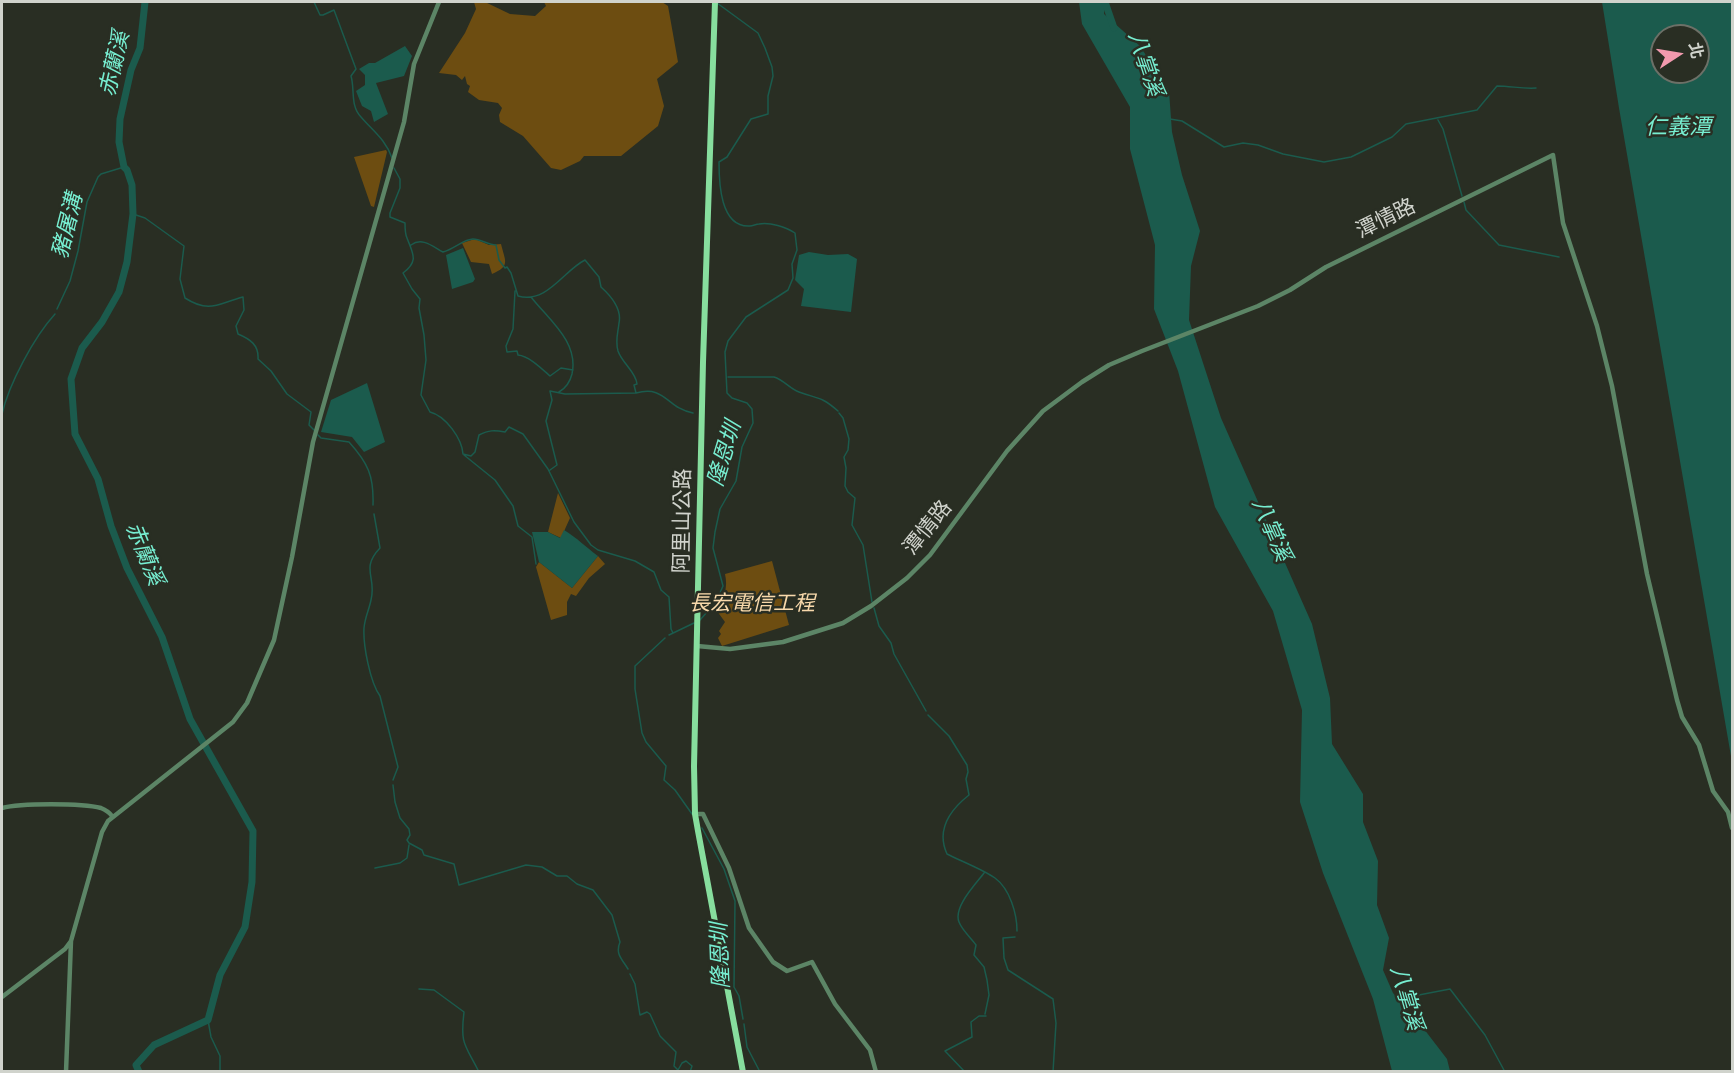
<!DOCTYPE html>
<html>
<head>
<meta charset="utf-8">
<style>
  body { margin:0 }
  #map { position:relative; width:1734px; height:1073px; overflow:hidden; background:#292e23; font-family:"Zilla Slab","Noto Sans TC",serif }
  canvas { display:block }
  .frame { position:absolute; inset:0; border:3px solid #d0d3cc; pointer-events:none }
  .north { position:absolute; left:1650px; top:24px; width:60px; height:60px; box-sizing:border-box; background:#292e23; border:2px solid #6c7067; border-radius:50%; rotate:78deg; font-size:16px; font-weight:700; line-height:24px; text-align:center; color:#d0d3cc }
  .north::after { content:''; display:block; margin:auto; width:21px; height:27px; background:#f29aae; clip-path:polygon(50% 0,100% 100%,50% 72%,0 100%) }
</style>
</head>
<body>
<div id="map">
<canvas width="1734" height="1073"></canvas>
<div class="frame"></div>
<div class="north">北</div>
</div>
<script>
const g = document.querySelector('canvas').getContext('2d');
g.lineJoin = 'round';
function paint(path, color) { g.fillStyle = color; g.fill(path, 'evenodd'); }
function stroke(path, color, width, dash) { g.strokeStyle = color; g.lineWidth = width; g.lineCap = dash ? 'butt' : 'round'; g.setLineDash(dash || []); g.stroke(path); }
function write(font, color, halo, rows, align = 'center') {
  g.font = font + ' "Zilla Slab","Noto Sans TC",serif'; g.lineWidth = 5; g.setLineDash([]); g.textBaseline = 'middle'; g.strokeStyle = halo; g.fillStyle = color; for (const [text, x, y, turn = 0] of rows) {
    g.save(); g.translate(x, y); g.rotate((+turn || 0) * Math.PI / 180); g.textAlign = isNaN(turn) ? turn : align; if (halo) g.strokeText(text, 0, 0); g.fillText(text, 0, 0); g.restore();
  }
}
const green = new Path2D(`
  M474,2H485L510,14L535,16L546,6L544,2H662L668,6L678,62L657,79L664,106L658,126L621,156H584L580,161L561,170L551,168L523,136L500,122L499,115L502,108L498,103L479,100L468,92L470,86L467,84L465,76L462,80L456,75L439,73L465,33L476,9Z
  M386,150L387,152L374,207L371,206L354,157Z
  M475,239L489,245L501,244C505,261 511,266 492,274L489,264L471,262L462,243Z
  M558,493L570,518L561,538L548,532Z
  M598,556L605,564L589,578L576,596L571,594L567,602V615L551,620L536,567L539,562L572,588Z
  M772,561L789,625L722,646L718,638L721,634L719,631L725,622L714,607C725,597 728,588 725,574Z`);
const water = new Path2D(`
  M1079,2H1105L1104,14L1140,46L1169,91L1172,132L1182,175L1200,231L1191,266L1189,320L1221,418L1312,624L1330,698L1332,744L1363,794V822L1378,861L1377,905L1389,938L1383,970L1393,993L1424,1029L1447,1059L1450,1071H1392L1373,999L1323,873L1300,802L1302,710L1273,611L1215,507L1178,371L1154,309L1155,245L1130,149V107L1082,24Z
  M1602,2H1732V762L1619,108ZM1662,36H1698V72H1662Z
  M405,46L412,56L404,76L376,83L388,114L374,122L371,111L362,106L356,91L365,85V75L359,69L369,63H375Z
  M463,248L475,279L473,282L452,289L446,255Z
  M809,252L828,255L848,254L857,259L851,312L801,306L804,289L795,280L799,255Z
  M367,383L385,442L364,452L352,437L321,432L331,400Z
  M564,530C577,538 586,547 598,556L572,588L539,562L532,532H548L560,538Z`);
const stream = new Path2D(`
  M314,2L320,15H323L334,10L356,69L351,76C355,89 350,106 361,117C373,131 386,140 392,158
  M1170,119L1182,121L1224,147L1243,143L1258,145L1283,154L1324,162L1351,157L1392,137L1406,124L1477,110L1497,86C1511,86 1522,89 1536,88
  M1438,120L1443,129L1462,196
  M394,168L400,179V188L390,213V217L405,223C405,228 405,234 407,238C413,254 419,261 403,273L412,289L420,299L419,308L424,335L426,360L421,395L430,412C446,416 462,439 463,454L471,456L475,452L479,435C489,430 494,430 505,432L509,427L523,434L548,469L574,522L591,545L598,550L635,561L654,572L661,590L669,597L671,629L673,633
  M1464,202L1466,210L1499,245L1559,257
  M133,214L145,218L184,246L180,279L185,298C210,314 219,303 243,297L244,310L236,326L238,334C250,339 259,345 258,359L271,371L287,394L311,412L309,425L314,430
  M411,245C422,237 432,246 443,252C454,249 464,239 473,239C481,239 488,245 496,245L499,260L505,268L507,267L511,273L518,296C547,304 563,271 585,260L599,277L601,287C611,296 622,309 619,323C618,333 615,341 618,351C622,363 636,372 637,384L634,385L636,393C666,385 666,408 693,413
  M515,291L513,329L506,346L507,352L517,351L518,355C529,356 541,368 550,376L561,368L573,370
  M531,297C549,320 579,342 572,374C570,382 566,388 559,392
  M57,309L70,281L78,251L87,202L98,177L101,174L124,167
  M728,377H774C784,380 790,389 799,392C818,399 821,396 838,411
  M839,413L843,418L849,439L848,450L844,457L846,468L845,486L848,492L855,498L852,525L863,545L872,602
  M2,414C9,384 34,337 55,314
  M318,435L321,438L349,442C368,463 374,476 373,505
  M464,455L495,480L513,506L518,526L532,537L536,564
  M550,470L557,465L546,421L552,400L550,391L565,394L636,393
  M374,514L380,548C360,569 377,577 371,600C369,610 365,617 364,628C363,645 370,682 380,696L398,767L393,780
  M874,608L879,626L891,643L894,654L926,711
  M700,620L716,602L723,586L713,548L715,532L720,509L736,481L742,447L753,423L752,409L747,403L732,398L727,393L725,352L728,341L746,317L788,290L793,278L792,264L797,250L795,233C786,227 770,222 759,224C756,224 753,226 750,226C720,228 719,182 719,162L727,157L751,119L768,114V96L773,76L772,67L765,48L758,33L717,3
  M669,635L694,623
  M665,638L635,666V689L642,733L646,742L666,766L664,780L675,790L692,814
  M928,715L949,736L967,765L968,772L966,779L969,795C950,810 936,830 947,854C961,861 984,870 995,878C1010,889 1017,914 1017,931
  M393,785L395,802L400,818L409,829L410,835L407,840L409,843L422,850L424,855L454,864L459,885L526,865L542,867L557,876H567L577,884L593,890L612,915L620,942C615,954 622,959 628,969
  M702,828L724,869L735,901L734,987L739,996L743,1019
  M375,868L400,863L407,858L409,845
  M984,873C976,884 953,907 959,922C962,930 971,938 976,945L974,955L984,967L987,980L989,995L985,1014
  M1015,937L1003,938L1004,958L1008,970L1053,999L1056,1023L1053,1072
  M630,974L635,984L640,1015L647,1012L650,1014L660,1036L676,1052L674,1066L678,1070L682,1063L686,1061L692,1066L690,1072
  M419,989L434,990L464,1012C460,1045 465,1044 479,1072
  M1398,999L1450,989L1485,1035L1505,1072
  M208,1020L211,1037L220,1056V1072
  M744,1024L747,1047L760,1072
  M965,1072L945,1051L972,1037L971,1022L979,1016H986`);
const river = new Path2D(`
  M1105,2L1114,28
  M139,1072L136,1065L154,1045L208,1020L220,975L245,927L252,882L253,831L190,719L162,637L127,568L111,526L98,479L75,434L71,379L82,348L102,322L119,292L127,262L133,214L132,185L127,170L124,167L119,142L120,119L131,70L140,48L145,2`);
const minor = new Path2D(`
  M697,646L730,649L783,642L843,623L871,606L907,578L930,555L1007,451L1043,411L1082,382L1109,365L1142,351L1258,306L1290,290L1326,267L1553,155L1563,223L1597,326L1612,386L1647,574L1677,700L1682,717L1699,745L1713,791L1728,812L1732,828
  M2,808C20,803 82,803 101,808C106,810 109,812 112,816
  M695,814H703L729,868L749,928L773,962L787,971L812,962L835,1004L870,1050L876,1072
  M2,997L65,949L71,941L102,832L108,821L233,722L247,703L274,640L292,557L313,442L404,122L414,64L439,2
  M66,1072L71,941`);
const major = new Path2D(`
  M715,2L703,362L694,766L695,814L698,831L743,1072`);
const streetNames = [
  ["潭情路",1386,219,-26],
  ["阿里山公路",683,521,-89],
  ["潭情路",928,528,-51]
];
const parkNames = [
  ["長宏電信工程",752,604]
];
const waterNames = [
  ["赤蘭溪",115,64,-77],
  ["八掌溪",1145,64,72],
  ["仁義潭",1678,128],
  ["豬屠溝",68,226,-76],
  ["隆恩圳",725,454,-73],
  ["八掌溪",1271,530,67],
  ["赤蘭溪",144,554,68],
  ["隆恩圳",721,956,-92],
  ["八掌溪",1406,998,74]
];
paint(green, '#6d4d11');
paint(water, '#1b5b4d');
stroke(stream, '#1b5b4d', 1.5);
stroke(river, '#1b5b4d', 7);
stroke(minor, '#5c8566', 4.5);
stroke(major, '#87de9e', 6);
write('21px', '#d0d3cc', '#292e23', streetNames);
write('italic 21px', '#f8d9ab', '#292e23', parkNames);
write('italic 22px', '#77eed1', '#292e23', waterNames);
</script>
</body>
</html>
